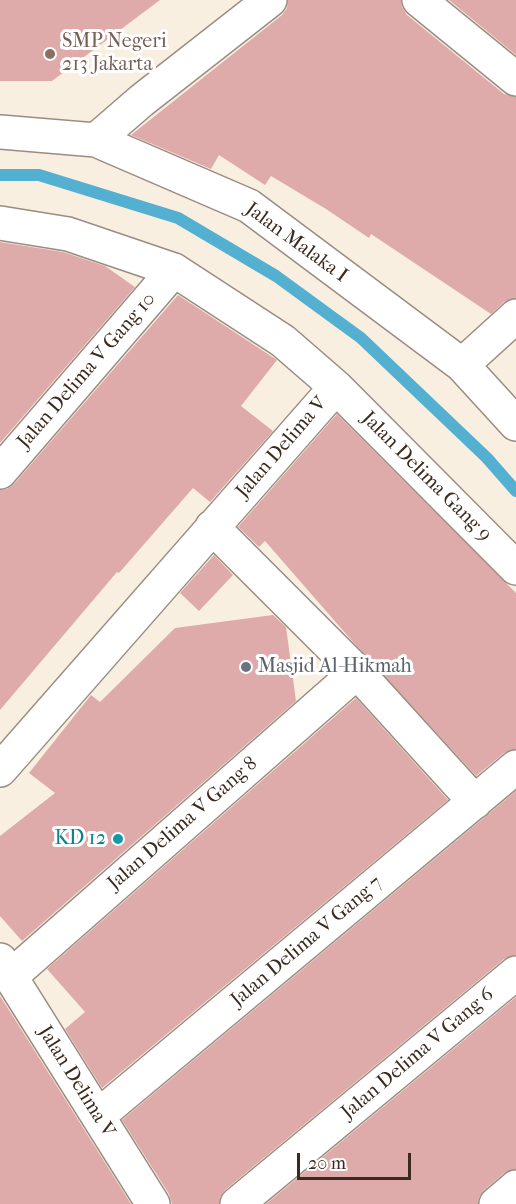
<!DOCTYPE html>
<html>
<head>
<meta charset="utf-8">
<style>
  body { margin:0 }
  #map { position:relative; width:516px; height:1204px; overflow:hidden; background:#f9efe1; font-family:"IM FELL French Canon",serif }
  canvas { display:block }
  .scale { position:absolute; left:297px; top:1153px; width:114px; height:27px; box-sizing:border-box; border:3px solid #3b2a1e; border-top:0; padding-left:8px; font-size:18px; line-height:21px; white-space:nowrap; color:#3b2a1e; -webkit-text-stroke:4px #fff; paint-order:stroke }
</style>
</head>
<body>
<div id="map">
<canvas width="516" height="1204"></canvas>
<div class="scale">20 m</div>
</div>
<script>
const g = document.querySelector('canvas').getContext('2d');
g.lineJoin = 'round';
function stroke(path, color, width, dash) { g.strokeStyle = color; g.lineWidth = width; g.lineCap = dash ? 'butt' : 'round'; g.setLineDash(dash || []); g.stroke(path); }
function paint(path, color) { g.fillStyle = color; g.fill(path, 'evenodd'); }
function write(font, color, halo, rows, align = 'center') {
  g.font = font + ' "IM FELL French Canon",serif'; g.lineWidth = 6; g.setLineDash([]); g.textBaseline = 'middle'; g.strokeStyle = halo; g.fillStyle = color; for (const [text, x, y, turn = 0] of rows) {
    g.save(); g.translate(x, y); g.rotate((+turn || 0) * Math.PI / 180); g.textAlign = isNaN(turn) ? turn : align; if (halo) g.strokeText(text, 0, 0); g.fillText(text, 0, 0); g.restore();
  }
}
const stream = new Path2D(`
  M0,175H39L178,218L276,276L361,338L487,458L516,491`);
const building = new Path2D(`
  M0,0H160L52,81H0Z
  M288,0H401L402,7L407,15L504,94L516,97V298L504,302L491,314L371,234L369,238L326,209L271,176L265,185L219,155L211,169L131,135L282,15L287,8Z
  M449,0H516V55Z
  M0,242L63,252L105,266L135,287L0,443Z
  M178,295L277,360L241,406L273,431L210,502L193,488L119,573L117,572L0,710V490L7,489L14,484Z
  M337,414L516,593V749L504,753L476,776L353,642L265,541L259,547L238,527Z
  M214,555L233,575L199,611L180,593Z
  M273,615L286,627L296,701L22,941L0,916V836L55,793L29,773L91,695L100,702L175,628Z
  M356,698L448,800L102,1088L65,1029L85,1012L47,969Z
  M516,791V955L504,959L225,1190L220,1197L219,1204H172L169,1194L122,1120Z
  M0,996L9,1010L131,1204H0Z
  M516,997V1169L504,1173L484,1190L479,1197L478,1204H266Z`);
const street = new Path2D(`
  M419,0L516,79
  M0,132L96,140L249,206L462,365L516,424
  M96,140L141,101L270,0
  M0,223L68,234L174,270L283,341L336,387L516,568
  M462,365L516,316
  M0,472L174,270
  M212,527L357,672L475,802
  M0,770L336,387
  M0,960L153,1204
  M10,977L357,672
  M98,1116L516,767
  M237,1204L516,973
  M496,1204L516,1187`);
const markers = [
  [50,54,6,"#8d6e63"],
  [246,667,6,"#6b7280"],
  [118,839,6,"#0f9aa8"]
];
const educationNames = [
  ["SMP Negeri",62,42],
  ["213 Jakarta",62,65]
];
const streetNames = [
  ["Jalan Malaka I",296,243,36],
  ["Jalan Delima V Gang 10",87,371,-49],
  ["Jalan Delima V",282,448,-49],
  ["Jalan Delima Gang 9",426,477,45],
  ["Jalan Delima V Gang 8",183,824,-41],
  ["Jalan Delima V Gang 7",307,942,-40],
  ["Jalan Delima V Gang 6",418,1054,-40],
  ["Jalan Delima V",76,1082,58]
];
const worshipNames = [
  ["Masjid Al-Hikmah",258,667]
];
const cultureNames = [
  ["KD 12",106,839]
];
stroke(stream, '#53b0d1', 12);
paint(building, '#deabaa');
stroke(street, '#9a8c80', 36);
stroke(street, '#fff', 33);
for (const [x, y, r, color] of markers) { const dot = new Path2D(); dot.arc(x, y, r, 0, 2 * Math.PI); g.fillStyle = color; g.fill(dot); stroke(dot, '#fff', 2); }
write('20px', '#785e54', '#fff', educationNames, 'left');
write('20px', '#3b2a1e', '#fff', streetNames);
write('20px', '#5b616d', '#fff', worshipNames, 'left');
write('20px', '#0d838f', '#fff', cultureNames, 'right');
</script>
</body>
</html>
